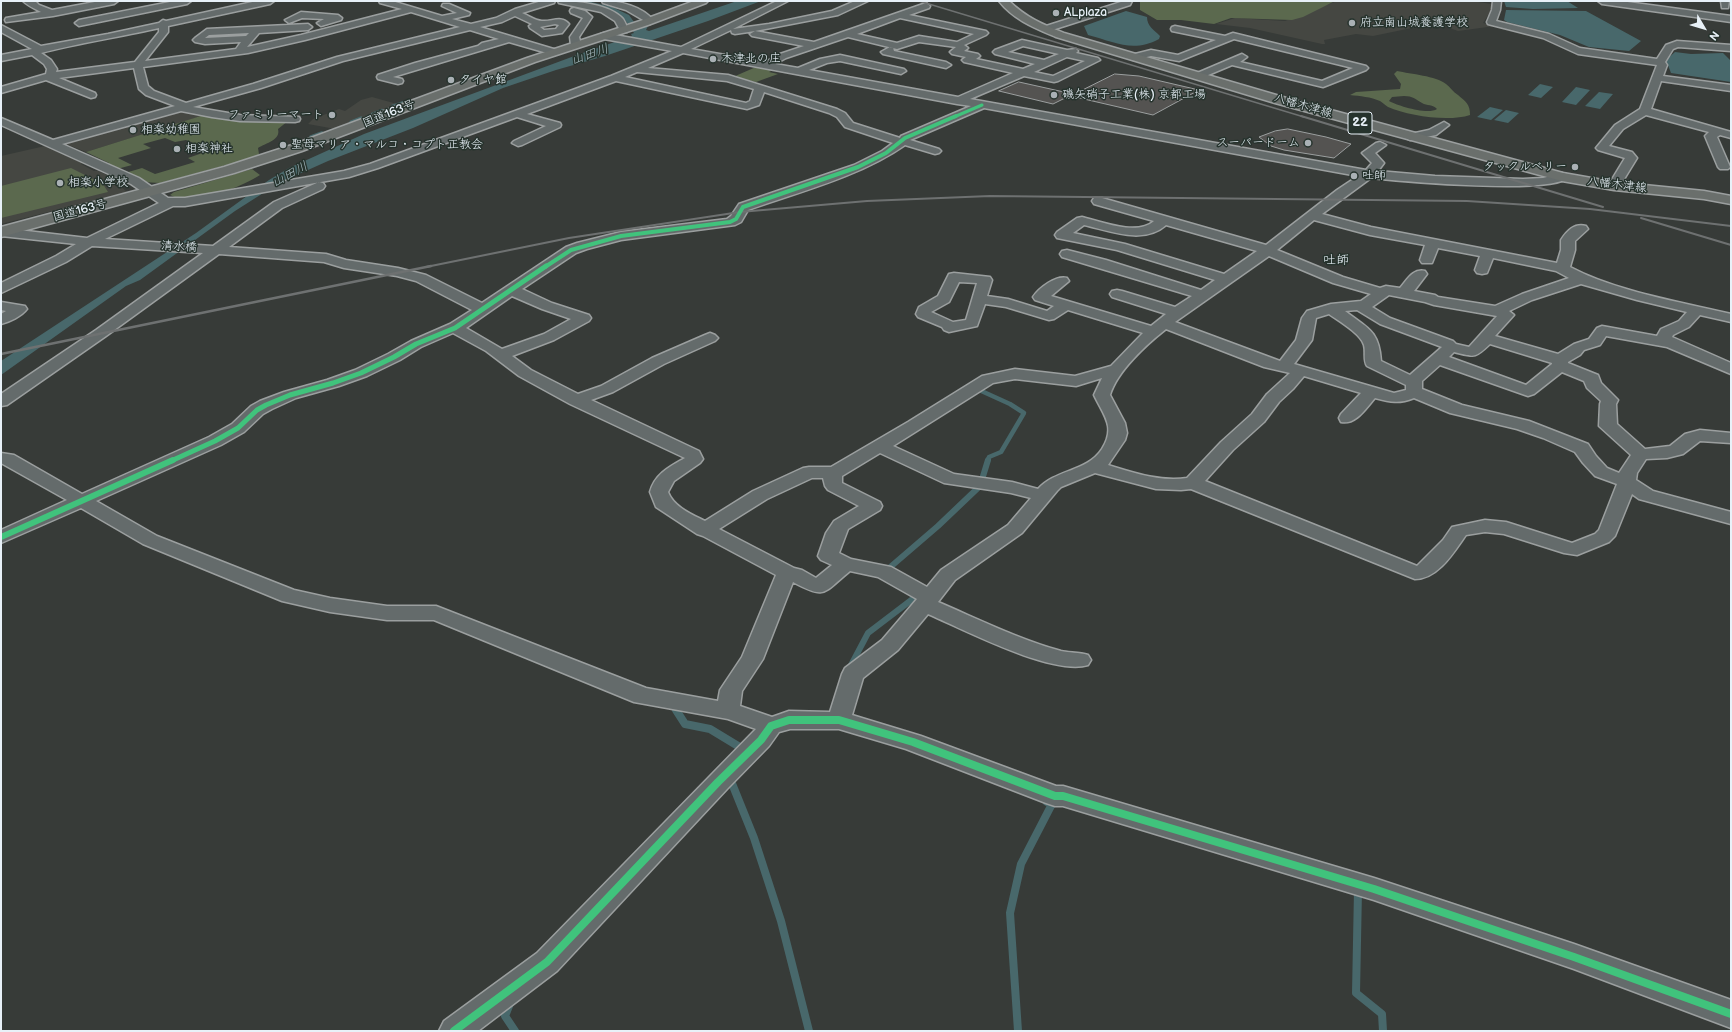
<!DOCTYPE html>
<html>
<head>
<meta charset="utf-8">
<style>
  body { margin:0 }
  #map { position:relative; width:1732px; height:1032px; overflow:hidden; background:#373b38; font-family:"Balsamiq Sans",sans-serif }
  canvas { display:block }
  .frame { position:absolute; inset:0; border:2px solid #e8f1f8; pointer-events:none }
  .north { position:absolute; left:1684px; top:8px; width:40px; height:40px; -webkit-text-stroke:3px #26332d; paint-order:stroke; rotate:128deg; font-size:11px; font-weight:700; line-height:16px; text-align:center; color:#e8f1f8 }
  .north::after { content:''; display:block; margin:auto; width:14px; height:18px; background:#e8f1f8; clip-path:polygon(50% 0,100% 100%,50% 72%,0 100%) }
</style>
</head>
<body>
<div id="map">
<canvas width="1732" height="1032"></canvas>
<div class="frame"></div>
<div class="north">N</div>
</div>
<script>
const g = document.querySelector('canvas').getContext('2d');
g.lineJoin = 'round';
function paint(path, color) { g.fillStyle = color; g.fill(path, 'evenodd'); }
function stroke(path, color, width, dash) { g.strokeStyle = color; g.lineWidth = width; g.lineCap = dash ? 'butt' : 'round'; g.setLineDash(dash || []); g.stroke(path); }
function write(font, color, halo, rows, align = 'center') {
  g.font = font + ' "Balsamiq Sans","Klee One",sans-serif'; g.lineWidth = 3; g.setLineDash([]); g.textBaseline = 'middle'; g.strokeStyle = halo; g.fillStyle = color; for (const [text, x, y, turn = 0] of rows) {
    g.save(); g.translate(x, y); g.rotate((+turn || 0) * Math.PI / 180); g.textAlign = isNaN(turn) ? turn : align; if (halo) g.strokeText(text, 0, 0); g.fillText(text, 0, 0); g.restore();
  }
}
const built = new Path2D(`
  M1337,1H1471L1492,4V9L1483,23L1495,26L1458,31L1436,23L1373,36L1356,34L1324,40L1325,44H1322L1250,28L1216,24L1235,18L1285,21Z
  M372,97L397,104L335,128H330L308,124L313,119L339,109L345,111L361,100Z
  M184,110L205,115L86,152L66,144L150,118Z
  M45,146L82,163L81,164L94,171H98L120,181L119,185L127,192L1,224V156Z`);
const green = new Path2D(`
  M1140,1H1335L1303,17L1292,20L1231,18L1214,24L1181,20H1157L1140,10Z
  M756,67L773,70L769,72L778,74L756,82L733,77Z
  M1397,71C1411,74 1436,76 1446,84C1450,87 1453,92 1458,95C1466,102 1470,104 1470,115C1449,122 1408,116 1388,107C1385,105 1383,103 1380,101C1371,97 1360,96 1350,95L1356,92L1400,89L1401,84L1394,74ZM1404,96C1413,96 1415,99 1422,103C1427,106 1433,104 1437,109C1428,115 1398,106 1389,101L1392,97Z
  M207,114L288,121L278,129C281,140 266,143 258,148L259,154L256,157L160,183L143,182L125,173L142,168L155,174L195,162L188,158L211,150L186,140L175,142L165,138L143,144L151,148L118,158L132,165L117,169L108,165L109,163L86,152Z
  M71,168L103,184L108,192L1,218V186Z
  M252,169L260,175C239,188 193,207 170,195L174,192Z`);
const water = new Path2D(`
  M577,1H587L612,7L629,15L634,22L648,26L646,30L649,31L737,1H761L708,21L605,56L556,70L503,88L413,128L328,161L279,183L235,211L140,280L126,286L1,375V361L196,233L269,180L289,168L364,134L577,55L632,36L631,34L634,33C619,7 604,6 577,1Z
  M1504,1H1567L1578,8L1533,9L1506,7Z
  M1506,10L1586,11L1641,41L1629,51L1589,47L1560,35L1507,22L1504,20Z
  M1126,11L1147,17C1147,26 1154,30 1160,36L1159,39C1133,53 1115,42 1088,35L1084,26Z
  M1675,52L1691,54L1723,53L1731,61V82L1671,73L1666,60Z
  M1540,84L1553,87L1541,98L1528,95Z
  M1576,87L1590,90L1576,105L1562,102Z
  M1599,92L1613,94L1600,109L1585,106Z
  M1490,107L1503,110L1491,120L1477,117Z
  M1506,110L1519,113L1508,123L1494,120Z`);
const streamFar4 = new Path2D(`
  M392,106L404,102
  M372,114L382,110`);
const streamFar3 = new Path2D(`
  M351,122L361,118
  M311,137L322,133`);
const streamFar2 = new Path2D(`
  M977,389L1010,404L1024,413L1001,452L989,457L988,461`);
const streamFar1 = new Path2D(`
  M888,569L938,526L980,486L988,460
  M849,669L868,633L914,598
  M675,707L677,711`);
const stream = new Path2D(`
  M676,710L685,724L710,729L743,749L742,750
  M729,783L731,781L754,838L781,921L809,1031
  M1358,890L1356,993L1382,1014L1383,1031
  M511,1001L505,1016L515,1031
  M1018,1031L1010,913L1021,864L1052,804L1047,802`);
const building = new Path2D(`
  M1115,74L1139,76L1199,90L1153,115L1071,96Z
  M1019,82L1073,94L1053,104L999,91Z
  M1288,129L1326,137L1351,144L1334,158L1284,150L1271,146L1259,137L1275,131Z`);
const minor = new Path2D(`
  M23,1H35L39,5L52,10L100,1H118L114,4L53,16L6,22L5,20L6,18L41,12C35,9 27,5 23,1Z
  M175,1H191L187,4L79,26L75,23L79,20Z
  M257,1H274L270,4L168,26V32L145,61L236,49L241,42L205,44L195,42L193,40L195,38L207,29L308,24L312,27L308,30L259,33L247,47L301,35L402,9L380,3L379,1H392L442,16L457,13L442,6L443,4H449L470,13L469,15L452,19L471,24L496,18L515,9L542,1H555L554,3L522,13C527,15 536,21 542,21C552,22 561,15 569,24L562,33L542,36L530,28L529,26L532,24L515,16L502,22L480,27L557,50L559,52L557,54L554,55L509,42L393,77L402,79L403,81L402,83L398,84L378,79L377,77L378,75L415,63L478,46L482,43L499,39L470,30L343,61L261,88L193,107L240,115L299,117L300,119L299,121L295,122L240,121L212,117L181,111L62,144L139,178L168,198H185L344,171L370,164L611,76L672,51L604,39L599,36L601,34L604,33L681,47L777,1H788L733,29L769,24L832,11L855,1H868L838,15L755,31L814,42L926,3L930,6L929,8L909,15L986,31L988,33L986,35L964,45L968,48L964,51L978,54L980,56L976,59L1023,69L1035,64L995,54L993,52L995,50L1022,40L1067,50L1076,49L1078,51L1076,53L1098,58L1100,60L1058,81L1054,82L1024,76L970,99L1366,170L1372,163L1362,153L1376,143L1380,142L1386,145L1375,153L1384,163L1378,171L1435,176L1523,179L1543,178L1562,173L1566,174L1568,177C1555,195 1398,181 1371,178L1322,214L1371,227L1557,263L1561,250V240C1567,231 1574,223 1586,226L1588,229L1575,241V250L1570,267C1615,291 1680,302 1731,314V322L1700,315L1689,327L1673,335L1672,337L1731,363V374L1667,347L1606,336L1600,345L1584,350L1580,355L1568,362V363L1598,375L1601,383L1618,400L1616,404L1617,424L1645,449L1670,446L1685,434L1700,430L1731,433V443L1700,441L1683,454L1667,458L1646,459L1637,473L1636,480L1653,491L1731,512V524L1639,499L1632,494L1615,536L1609,542L1577,555L1564,553L1504,534L1485,532L1466,535C1454,552 1438,579 1415,579L1191,489L1181,490L1156,489L1095,473L1061,487L1057,491L1022,533L955,580L938,602C978,619 1018,639 1061,651C1069,653 1079,652 1088,655L1091,660L1088,665C1052,676 963,629 928,614L898,650L863,678L852,715L921,736L1056,786H1063L1374,878L1574,944L1731,1000V1028L1574,969L1374,900L1063,806H1055L1046,803L906,749L839,729H790L779,732L769,746L727,789L557,971L478,1031H439L444,1021L537,953L756,729L728,719L634,702L434,620H387L330,612L282,601L143,544L81,508L1,543V530L67,500L1,463V453L14,455L82,494L209,437L232,424L251,406L260,401L284,392L327,380L355,370L388,354L411,341L450,324L472,310L416,281L397,276L344,268L324,262L219,254L106,336L7,405L1,406V394L96,330L203,253L92,246L66,262L1,293V283L56,256L76,244L1,236V228L87,238L159,203L131,184L1,125V118L53,140L175,106L146,95L139,89L134,68L59,78L95,93L96,95L95,97L91,98L46,80L1,93V87L46,74L47,69L44,64L32,55L1,61V55L32,49L1,32V25L41,46L108,34L159,23L163,20L166,21ZM411,12L460,27L337,57L253,84L186,103L154,91L148,86L143,67L248,53L305,40ZM900,18L974,34L957,42L919,36L897,43L857,34ZM555,24L559,25L556,29L544,30L540,27ZM159,28V32L135,62L56,72L57,69L51,60L41,53C79,43 120,37 159,28ZM731,30L732,33L735,34L755,31L750,34L752,36L804,46L780,54L765,62L691,49ZM249,33L246,36L205,38L209,35ZM848,37L897,49L919,42L956,47L950,52L952,54L966,57L962,60L964,62L1013,73L958,97L809,70L827,63L840,61L901,74L906,71L904,69L840,55L820,59L798,68L775,64L786,58ZM1023,46L1059,54L1044,60L1008,52ZM683,53L957,104L971,106L901,136L900,138L853,123L845,113L837,109L728,75L648,68ZM1067,57L1085,61L1053,76L1034,72ZM637,72L727,81L754,89L750,101L746,103L625,77ZM616,81L747,109L759,105L764,92L829,113L837,117L845,127L893,143L882,151L854,165L739,204L731,216L727,219L621,232L577,243L566,247L482,303L426,275L398,268L346,260L326,254L229,247L282,208L323,189L325,186L323,183L319,182L274,202L213,246L105,239L173,206H185L349,177L378,168L517,117L546,126L514,141L512,143L518,146L522,145L560,127L561,125L560,123L527,114ZM984,108L1358,176L1337,190L1266,245L1102,198H1094L1092,201L1094,204L1154,221C1137,236 1102,222 1082,217L1077,218L1057,232L1055,235L1057,238L1117,250L1215,280L1201,290L1106,260L1067,250L1062,251L1060,254L1062,257L1192,296L1175,307L1122,291L1117,290L1112,291L1110,294L1112,297L1166,314L1151,326L1051,296L1069,281L1067,278C1056,275 1039,288 1033,297L1035,300L1054,306L1047,311L1008,299L987,296L992,280L990,277L954,273L949,274L938,296L919,307L916,314L918,317L942,327L944,330L949,332L977,326L985,304L1006,307L1049,320L1054,319L1068,310L1143,333L1111,366L1075,376L1015,369L982,376L908,422L831,467H809L803,468L753,491L705,521C691,514 674,507 668,492L674,481L700,463L703,459L699,451L591,400L613,392L664,364L715,341L718,338L715,335L710,333L705,335L652,358L601,386L578,394L531,370L512,356L554,340L589,321L591,318L589,315L552,303L522,289L576,253L587,249L621,240L735,225L741,222L748,210C799,192 861,176 905,145L935,154L939,153L941,151L939,149L910,140ZM1314,220L1370,235L1425,245L1420,260L1422,263H1432L1438,248L1480,256L1475,270L1477,273L1482,274L1487,273L1493,258L1556,271L1569,278L1522,294L1495,306L1438,297L1435,295L1414,291L1427,274L1425,271C1413,268 1407,280 1400,288L1386,286L1380,288L1343,277L1277,250ZM1084,225C1111,231 1143,245 1166,225L1257,251L1224,274L1125,244L1073,233ZM1269,256L1333,283L1371,294L1361,301L1331,304L1307,311L1302,318L1296,340L1280,361L1175,322ZM959,282L977,283L966,320L953,322L931,312L949,302ZM1581,284L1637,300L1687,312L1679,321L1661,329L1657,336L1602,326L1597,328L1589,339L1574,344L1558,354L1495,336L1514,315L1509,311L1532,300ZM1389,295L1425,302L1434,305L1497,316L1469,347L1456,344L1453,341L1390,318L1372,307ZM512,296L542,309L571,319L544,334L502,349L466,328ZM1357,310L1380,324L1442,347L1410,375L1381,361C1379,330 1367,328 1345,311ZM1329,314C1339,321 1361,334 1364,345C1366,352 1363,360 1367,366L1406,385V390L1394,393L1294,364L1312,340L1316,318ZM1166,329L1264,367L1290,373L1267,394L1252,414L1221,442L1187,478C1160,482 1134,473 1108,465L1125,440L1127,433L1125,423L1110,395C1117,371 1147,344 1166,329ZM453,333L486,351L519,376L570,404L685,458C669,467 655,474 650,492L656,507L697,534L703,536L776,575L742,657L720,690L718,701L646,688L436,606H387L330,598L294,590L157,536L96,501L221,445L244,432L263,414L272,409L296,398L339,386L367,376L400,360L421,347ZM1490,344L1552,363V364L1526,385L1449,357L1454,352C1475,357 1474,359 1490,344ZM1440,365L1528,396L1534,394L1562,372L1584,381L1587,388L1601,401L1600,404L1599,426L1631,455L1619,473L1607,468L1596,456L1588,444L1529,421L1462,405L1422,389V381ZM1304,376L1361,393L1341,414L1339,418L1341,422C1356,425 1366,408 1375,398C1390,402 1399,404 1414,398L1450,413L1517,429L1543,438L1575,452L1583,463L1595,476L1617,484L1599,530L1595,534L1572,543L1506,522L1485,520L1452,527L1443,540L1417,566L1205,481L1233,450L1264,422L1279,402L1293,389ZM1102,378L1094,395C1104,416 1116,427 1102,449C1087,472 1056,469 1038,489L1012,482L954,474L893,446L993,383L1015,379L1076,386ZM880,453L944,483L1011,493L1031,498L1008,525L941,570L927,587L891,567L851,559L839,553L848,529L880,510L882,506L880,502L842,483V476ZM812,478H823L825,486L828,490L859,506L834,521L826,533L818,556L821,560L832,565L816,578L802,570L794,568L719,529L767,499ZM850,571L878,577L917,599L882,640L845,668L842,674L830,712L789,711L772,717L740,706L742,691L763,659L793,582C826,600 823,593 850,571Z
  M558,1C576,1 610,4 623,19C625,22 627,27 628,30L627,32H621L615,21L601,12L559,3Z
  M602,1C620,1 642,6 654,21L650,24L626,10L603,3Z
  M1124,1H1132L1130,5L1049,31H1043L1042,29L1043,27Z
  M1493,1H1501L1500,10L1496,21L1549,34L1580,48L1657,59L1666,45L1677,41L1731,45V51L1678,47L1673,49L1665,62L1667,65L1663,76L1731,85V91L1661,81L1651,109L1731,132V138L1720,135L1717,137L1730,167L1728,169H1720L1718,167L1705,136L1709,132L1646,115L1623,129L1609,146L1632,152L1637,158L1618,189H1610L1608,186L1625,158L1598,150L1596,148L1615,125L1640,109L1657,65L1578,54L1543,38L1488,24L1487,22L1492,10Z
  M1598,1H1620L1731,16V22L1602,4Z
  M1721,1H1729L1728,8H1722Z
  M574,8L585,11L592,17L579,37L581,45L576,48L571,45L570,37L583,18L571,13L570,11L571,9Z
  M301,12L338,15L342,18L341,20L321,26L317,23L324,19L302,18L289,23L285,20Z
  M1175,26L1225,36L1233,33L1366,66L1368,68L1366,70L1323,87L1232,65L1201,78H1195L1193,76L1195,74L1242,54L1247,57L1240,62L1322,81L1353,68L1234,39L1179,61L1151,56L1134,60L1131,59L1129,57L1131,55L1151,50L1178,55L1216,40L1172,31L1171,29L1172,27Z
  M890,47L893,48L894,51L946,62L951,65L946,68L883,54L881,52Z
  M1444,122L1449,125L1436,135L1410,140L1404,137L1406,135L1429,130Z
  M1,302L25,306L27,309C22,316 9,322 1,324V314L6,311L1,310Z`);
const major = new Path2D(`
  M999,1H1009C1027,18 1042,24 1064,33L1283,97L1563,173L1614,182L1704,191L1731,196V204L1704,199L1614,190L1562,181L1275,103L1056,37C1035,28 1014,20 999,1Z`);
const highway = new Path2D(`
  M694,1H708L706,3L648,25L535,62L302,151L234,173L1,237V227L224,167L292,145L527,58L640,21Z`);
const railFar2 = new Path2D(`
  M919,1L1304,117`);
const railFar1 = new Path2D(`
  M1301,116L1603,207
  M1641,218L1731,245
  M426,267L569,238L740,212L867,201L990,196L1467,201L1590,209L1731,226`);
const rail = new Path2D(`
  M1,354L431,266`);
const cyclewayFar4 = new Path2D(`
  M954,117L982,105`);
const cyclewayFar3 = new Path2D(`
  M545,267L571,250L621,236L730,222L736,219L743,207L858,167L886,153L905,138L956,116`);
const cyclewayFar2 = new Path2D(`
  M171,461L215,441L238,428L257,410L266,405L290,395L333,383L361,373L394,357L416,344L455,328L546,266`);
const cyclewayFar1 = new Path2D(`
  M1,537L173,460`);
const cycleway = new Path2D(`
  M454,1031L547,962L718,782L761,740L771,726L789,720H839L913,742L1055,796H1063L1374,889L1574,957L1731,1014`);
const markers = [
  [1056,13,4,"#aab1b5"],
  [1352,23,4,"#aab1b5"],
  [713,59,4,"#aab1b5"],
  [451,80,4,"#aab1b5"],
  [1054,95,4,"#aab1b5"],
  [332,115,4,"#aab1b5"],
  [133,130,4,"#aab1b5"],
  [1308,143,4,"#aab1b5"],
  [283,145,4,"#aab1b5"],
  [177,149,4,"#aab1b5"],
  [1575,167,4,"#aab1b5"],
  [1354,176,4,"#aab1b5"],
  [60,183,4,"#aab1b5"]
];
const farPoinames = [
  ["ALplaza",1064,13],
  ["府立南山城養護学校",1360,23],
  ["木津北の庄",721,59],
  ["タイヤ館",459,80],
  ["磯矢硝子工業(株) 京都工場",1062,95],
  ["ファミリーマート",324,115,"right"],
  ["相楽幼稚園",141,130],
  ["スーパードーム",1300,143,"right"],
  ["聖母マリア・マルコ・コプト正教会",291,145],
  ["相楽神社",185,149],
  ["タックルベリー",1567,167,"right"],
  ["吐師",1362,176],
  ["相楽小学校",68,183]
];
const farStreetnames = [
  ["八幡木津線",1303,106,16],
  ["国道163号",389,114,-22],
  ["八幡木津線",1617,185,7],
  ["国道163号",80,211,-15],
  ["清水橋",179,247,3]
];
const farWaternames = [
  ["山田川",590,55,-19],
  ["山田川",290,175,-28]
];
const shields = [
  [1360,123,24]
];
const shieldNames = [
  ["22",1360,123]
];
const farQuarternames = [
  ["吐師",1336,261]
];
paint(built, '#454742');
paint(green, '#5b694e');
paint(water, '#48686b');
stroke(streamFar4, '#48686b', 2.5);
stroke(streamFar3, '#48686b', 3.5);
stroke(streamFar2, '#48686b', 4.5);
stroke(streamFar1, '#48686b', 6);
stroke(stream, '#48686b', 8);
paint(building, '#545351');
stroke(building, '#9b9f9f', 1);
stroke(minor, '#9b9f9f', 3);
stroke(major, '#9b9f9f', 3);
stroke(highway, '#9b9f9f', 3);
paint(minor, '#646b6b');
paint(major, '#6a6f6c');
paint(highway, '#6a6f6c');
stroke(railFar2, '#6e7171', 1.5);
stroke(railFar1, '#6e7171', 2);
stroke(rail, '#6e7171', 2.5);
stroke(cyclewayFar4, '#40c37c', 3);
stroke(cyclewayFar3, '#40c37c', 4);
stroke(cyclewayFar2, '#40c37c', 5);
stroke(cyclewayFar1, '#40c37c', 6);
stroke(cycleway, '#40c37c', 8);
for (const [x, y, r, color] of markers) { const dot = new Path2D(); dot.arc(x, y, r, 0, 2 * Math.PI); g.fillStyle = color; g.fill(dot); stroke(dot, '#26332d', 1.5); }
write('12px', '#e8f1f8', '#26332d', farPoinames, 'left');
write('12px', '#e8f1f8', '#26332d', farStreetnames);
write('italic 13px', '#a9bcc2', '#26332d', farWaternames);
for (const [x, y, w] of shields) { const box = new Path2D(); box.roundRect(x - w / 2, y - 11, w, 22, 3); g.fillStyle = '#26332d'; g.fill(box); stroke(box, '#e8f1f8', 1); }
write('bold 13px', '#e8f1f8', null, shieldNames);
write('13px', '#e8f1f8', '#26332d', farQuarternames);
</script>
</body>
</html>
